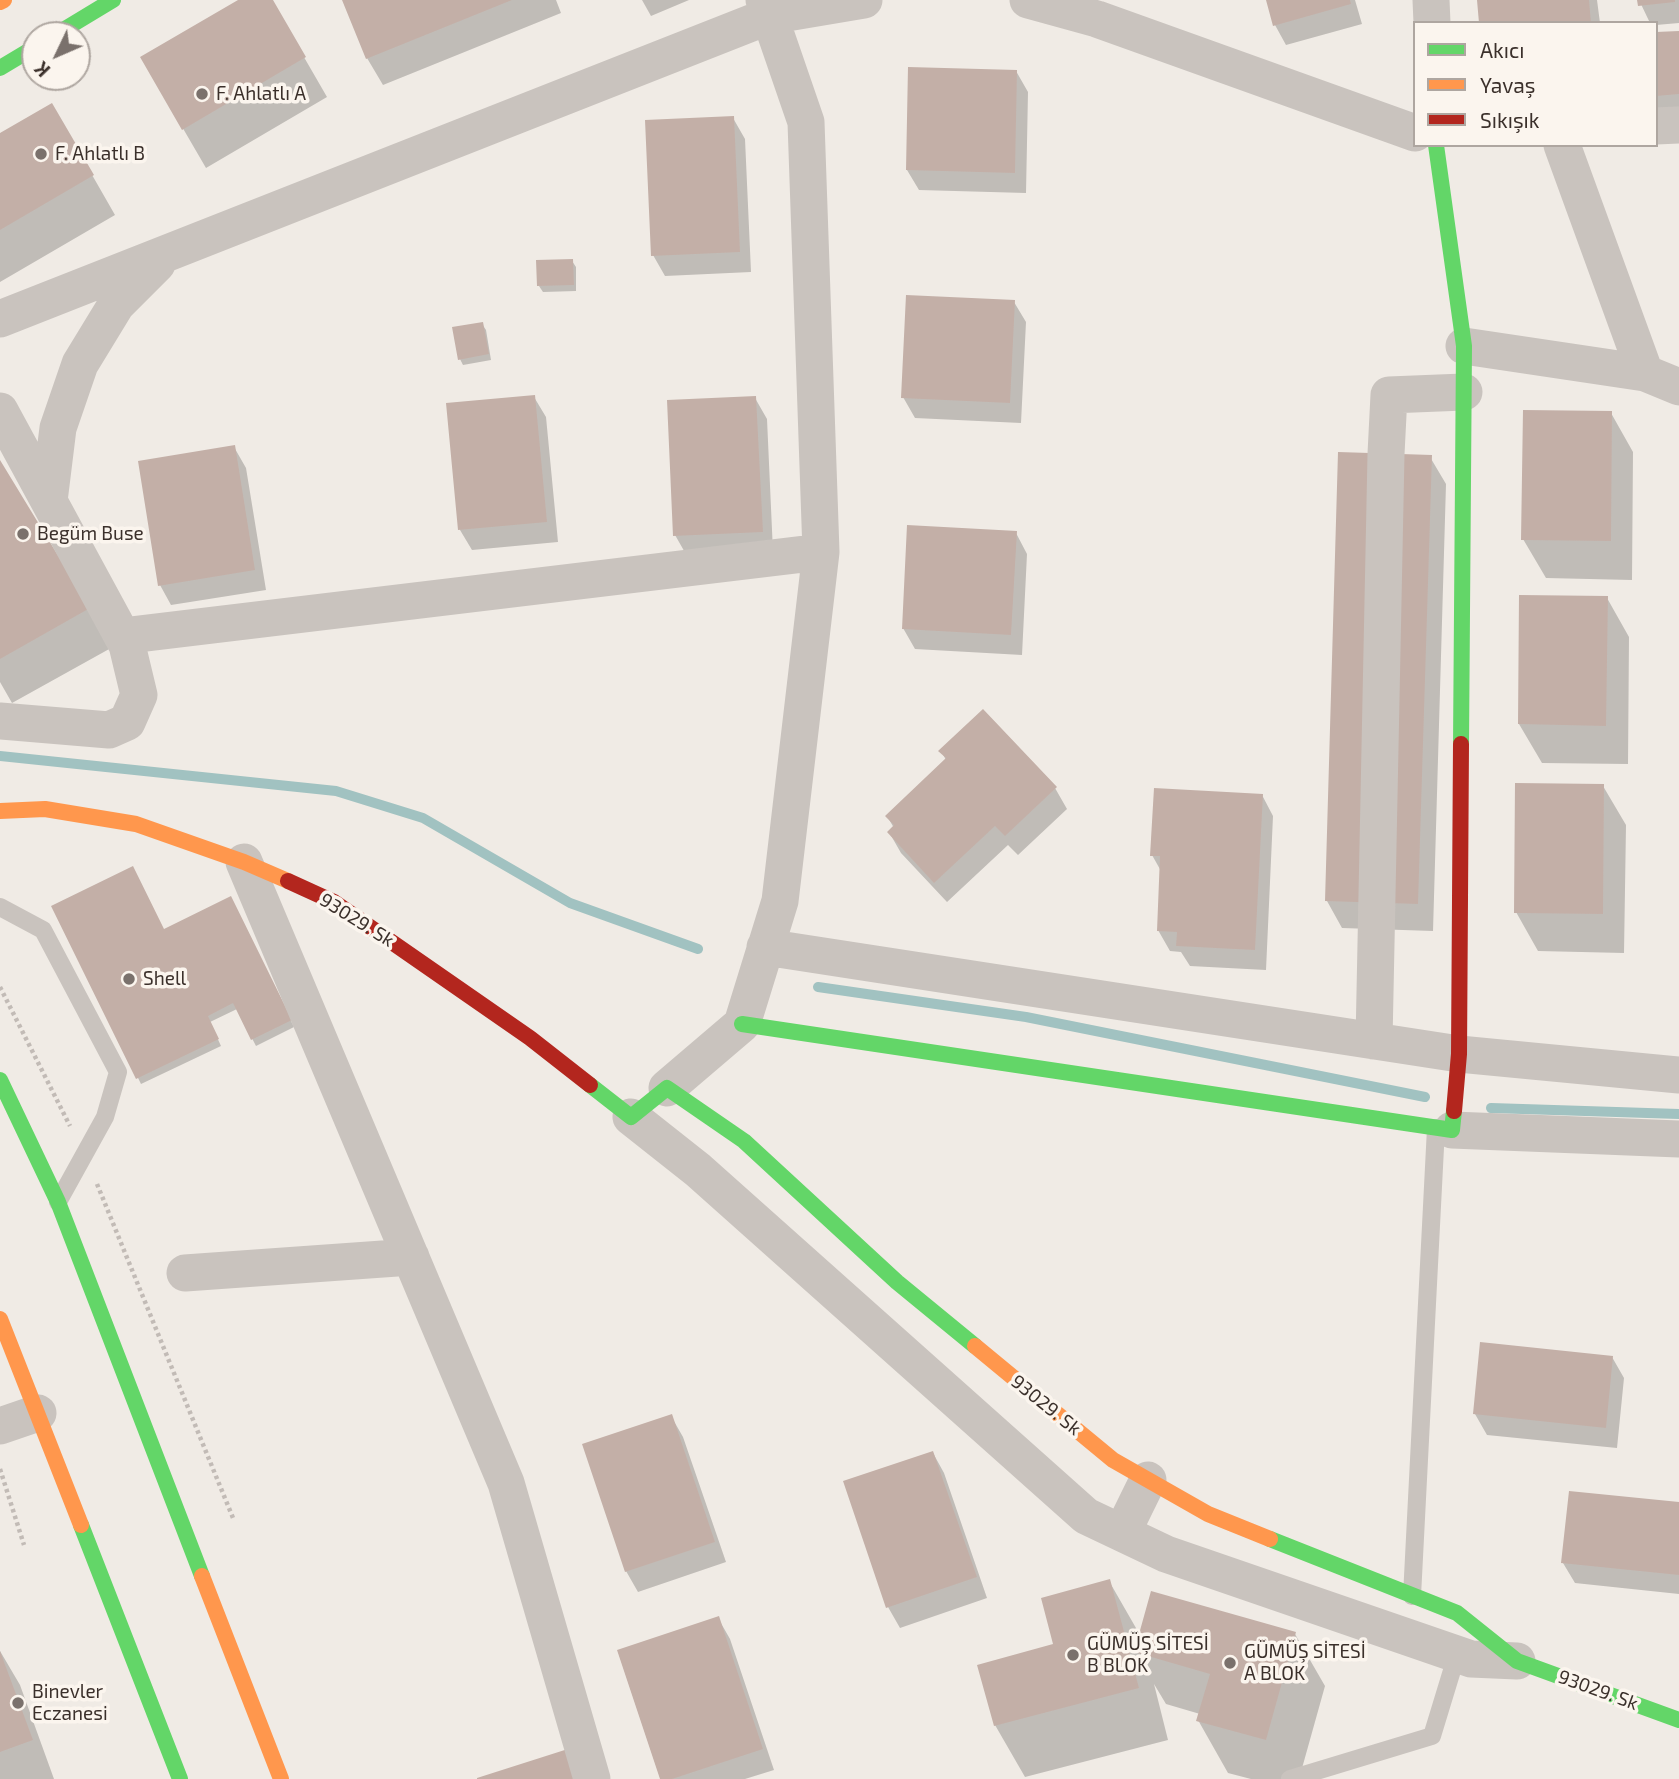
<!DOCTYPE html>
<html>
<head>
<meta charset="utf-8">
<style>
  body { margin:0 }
  #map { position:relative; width:1679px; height:1779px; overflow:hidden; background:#f0ebe5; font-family:"Exo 2",sans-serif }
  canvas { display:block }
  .legend { position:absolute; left:1413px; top:21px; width:245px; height:126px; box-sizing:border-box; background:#fbf5ee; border:2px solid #aea6a0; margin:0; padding:9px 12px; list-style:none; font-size:21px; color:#3b302b }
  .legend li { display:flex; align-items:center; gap:14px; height:35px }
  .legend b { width:35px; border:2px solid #aea6a0 }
  .north { position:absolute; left:21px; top:21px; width:70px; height:70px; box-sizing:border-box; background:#fbf5ee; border:2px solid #aea6a0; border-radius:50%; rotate:226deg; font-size:19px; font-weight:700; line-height:28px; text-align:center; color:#3b302b }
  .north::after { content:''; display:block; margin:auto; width:24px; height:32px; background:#7a716c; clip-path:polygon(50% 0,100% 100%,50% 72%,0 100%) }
</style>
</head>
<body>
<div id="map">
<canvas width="1679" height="1779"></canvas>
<ul class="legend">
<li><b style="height:9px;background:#63d668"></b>Akıcı</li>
<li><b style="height:9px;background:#ff974d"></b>Yavaş</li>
<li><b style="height:9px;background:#b3261e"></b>Sıkışık</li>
</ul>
<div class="north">K</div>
</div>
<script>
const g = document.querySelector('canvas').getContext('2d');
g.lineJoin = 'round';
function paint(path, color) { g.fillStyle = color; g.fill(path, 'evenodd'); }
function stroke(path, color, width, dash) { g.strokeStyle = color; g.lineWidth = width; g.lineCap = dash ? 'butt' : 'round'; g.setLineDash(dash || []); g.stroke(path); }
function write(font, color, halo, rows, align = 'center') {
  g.font = font + ' "Exo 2",sans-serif'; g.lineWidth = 7; g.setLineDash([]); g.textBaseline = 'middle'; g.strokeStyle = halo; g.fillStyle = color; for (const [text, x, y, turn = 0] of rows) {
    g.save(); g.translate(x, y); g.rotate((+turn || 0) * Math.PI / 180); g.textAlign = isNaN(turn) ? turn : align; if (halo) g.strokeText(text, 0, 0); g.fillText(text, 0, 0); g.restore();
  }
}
const shadow = new Path2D(`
  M242,0H271L327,97L206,168L142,58Z
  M344,0H556L561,13L383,85L367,58Z
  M642,0H689L651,16Z
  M1267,0H1355L1362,24L1286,45L1275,25Z
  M1479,0H1597L1600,23H1481Z
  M1639,0H1679V23L1656,25V23H1650Z
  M1679,33V115L1656,110V34Z
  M1016,71L1028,92L1026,193L919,190L907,170Z
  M52,105L115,215L0,282V135Z
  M733,118L745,139L751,272L665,276L653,255Z
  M572,261L576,267V291L543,292L539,286Z
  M1014,302L1026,322L1021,423L915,418L903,397Z
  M482,324L486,330L491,360L463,365L460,359Z
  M534,397L546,417L558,542L472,550L460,530L448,405Z
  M755,398L767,419L773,552L687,556L675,535Z
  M1611,413L1633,452L1632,580L1546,578L1523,539Z
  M234,447L246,468L266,590L171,605L160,585Z
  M1430,457L1446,484L1433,931L1342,928L1327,901Z
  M0,464L111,648L12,703L0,682Z
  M1016,533L1027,554L1022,655L915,649L903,628Z
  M1607,598L1629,637L1628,764L1542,763L1519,724Z
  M941,751L1055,788L1067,809L1018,855L1008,845L947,902L901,853L889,832L894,828L887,816L946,760Z
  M1603,786L1626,825L1624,953L1538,951L1516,912Z
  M1262,795L1273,816L1266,970L1190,966L1181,952L1170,951L1158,930L1161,871L1152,855Z
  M234,904L294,1027L256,1046L237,1009L210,1022L221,1046L141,1084L54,907L163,931Z
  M1612,1357L1624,1378L1617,1448L1487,1435L1475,1414Z
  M671,1416L683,1437L726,1562L638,1592L626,1571Z
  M933,1453L944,1473L987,1598L900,1628L888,1607Z
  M1679,1503V1594L1575,1583L1563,1563Z
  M1109,1581L1140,1635L1295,1634L1325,1686L1299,1779H1251L1228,1773L1198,1720L1200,1714L1166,1704L1154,1684L1168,1740L1025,1777L995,1725L1055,1646Z
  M718,1618L730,1639L774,1770L745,1779H662Z
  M0,1651L20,1685L54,1779H0Z`);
const stream = new Path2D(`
  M0,756L336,791L423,818L570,903L698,949
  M818,987L1026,1017L1425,1097
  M1491,1108L1679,1114`);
const building = new Path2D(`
  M238,0H273L306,57L182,130L140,57Z
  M342,0H512L366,59Z
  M1266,0H1350L1351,4L1273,26Z
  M1477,0H1589L1591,23H1479Z
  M1637,0H1675V2L1638,6Z
  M1679,31V94L1656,96V32Z
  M908,67L1017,70L1015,173L906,170Z
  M52,103L94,175L0,230V133Z
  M734,116L740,252L651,256L645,120Z
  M573,259L574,285L537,286L536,260Z
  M906,295L1015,300L1010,403L901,398Z
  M483,322L489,354L458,360L452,327Z
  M535,395L547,522L458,530L446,403Z
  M756,396L763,532L673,536L667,400Z
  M1523,410L1612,411L1611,541L1521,540Z
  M235,445L255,570L158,586L138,461Z
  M1338,452L1432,455L1418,904L1325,901Z
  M0,460L90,608L0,659Z
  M907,525L1017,531L1011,635L902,629Z
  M1519,595L1608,596L1606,726L1518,724Z
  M983,709L1057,787L1005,836L995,826L934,883L887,832L894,825L885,816L946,758L938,751Z
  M1515,783L1604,784L1603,914L1514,913Z
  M1154,788L1263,794L1255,950L1176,946L1177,932L1157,931L1160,856H1150Z
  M133,866L164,929L231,896L292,1020L251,1040L233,1003L208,1016L219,1039L136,1079L51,906Z
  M1480,1342L1613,1356L1606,1428L1473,1414Z
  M672,1414L715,1542L625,1572L582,1444Z
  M933,1451L977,1577L886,1608L843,1481Z
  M1569,1491L1679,1502V1575L1561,1563Z
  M1110,1579L1139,1688L994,1726L977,1665L1053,1644L1041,1598Z
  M1151,1591L1296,1632L1266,1740L1196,1721L1210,1674L1134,1652Z
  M719,1616L763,1749L672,1779H660L617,1650Z
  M0,1651L33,1740L0,1752Z
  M571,1748L581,1779H477V1778Z`);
const path = new Path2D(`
  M0,987L70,1126
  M97,1184L233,1518
  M0,1469L24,1545`);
const lane = new Path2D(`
  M0,907L43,930L118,1072L105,1117L58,1202
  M1412,1596L1436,1128
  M1290,1779L1432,1736L1457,1654`);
const street = new Path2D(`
  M1028,0L1097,19L1415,133
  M1431,0L1432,23
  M1656,126L1679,125
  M1562,145L1645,373
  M0,319L769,16L864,0
  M1464,346L1645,373L1679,387
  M0,411L127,645L139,695L127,722L109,730L0,721
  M49,501L58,428L80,364L116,305L157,264
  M122,636L821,552
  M244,862L506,1483L592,1779
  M765,947L1459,1054L1679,1075
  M1374,1041L1386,454L1389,395L1464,392
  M667,1088L742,1024L780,901L821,552L806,122L764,0
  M631,1117L698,1170L1086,1516L1166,1554L1471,1659L1517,1661
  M1452,1130L1679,1139
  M185,1273L411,1257
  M0,1426L38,1413
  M1122,1533L1148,1480`);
const fast = new Path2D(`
  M55,35L113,0
  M0,68L35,47
  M1436,145L1464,346L1461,744
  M742,1024L1452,1130L1454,1111
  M0,1080L58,1202L202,1576
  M590,1085L631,1117L667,1088L744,1141L897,1282L975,1346
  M81,1525L180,1779
  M1270,1539L1457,1613L1517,1661L1679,1720`);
const slow = new Path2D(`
  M0,2L4,0
  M0,811L45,809L136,824L244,862L288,881
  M0,1319L81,1525
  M975,1346L1113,1460L1208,1514L1270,1539
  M202,1576L281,1779`);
const jam = new Path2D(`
  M288,881L334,902L530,1038L590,1085
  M1454,1111L1459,1054L1461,744`);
const markers = [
  [202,94,7,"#7a716c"],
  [41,154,7,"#7a716c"],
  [23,534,7,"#7a716c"],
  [129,979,7,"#7a716c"],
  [1073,1655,7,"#7a716c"],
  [1230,1663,7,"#7a716c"],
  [18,1703,7,"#7a716c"]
];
const poiNames = [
  ["F. Ahlatlı A",216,94],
  ["F. Ahlatlı B",55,154],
  ["Begüm Buse",37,534],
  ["Shell",143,979],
  ["GÜMÜŞ SİTESİ",1087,1644],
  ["B BLOK",1087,1666],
  ["GÜMÜŞ SİTESİ",1244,1652],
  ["A BLOK",1244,1674],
  ["Binevler",32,1692],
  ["Eczanesi",32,1714]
];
const streetNames = [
  ["93029. Sk",357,920,32],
  ["93029. Sk",1046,1405,39],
  ["93029. Sk",1598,1690,20]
];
paint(shadow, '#0003');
stroke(stream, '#a1c2c1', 10);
paint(building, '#c3afa7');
stroke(path, '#c2bbb6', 4.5, [3.5, 3.5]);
stroke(lane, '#c9c3be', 18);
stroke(street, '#c9c3be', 37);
stroke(fast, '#63d668', 16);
stroke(slow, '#ff974d', 16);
stroke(jam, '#b3261e', 16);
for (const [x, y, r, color] of markers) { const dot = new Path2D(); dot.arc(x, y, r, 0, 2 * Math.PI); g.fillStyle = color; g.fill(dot); stroke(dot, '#fbf5ee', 2.5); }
write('19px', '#3b302b', '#fbf5ee', poiNames, 'left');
write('19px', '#3b302b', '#fbf5ee', streetNames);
</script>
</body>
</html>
